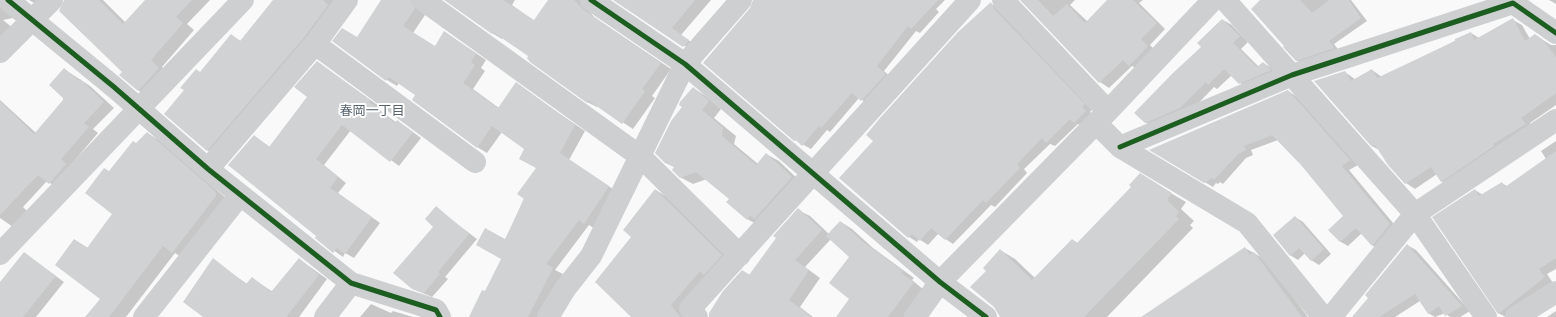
<!DOCTYPE html>
<html>
<head>
<meta charset="utf-8">
<style>
  body { margin:0 }
  canvas { display:block; background:#f9f9f9 }
</style>
</head>
<body>
<canvas width="1556" height="317"></canvas>
<script>
const g = document.querySelector('canvas').getContext('2d');
g.lineJoin = 'round';
function paint(path, color) { g.fillStyle = color; g.fill(path, 'evenodd'); }
function stroke(path, color, width, dash) { g.strokeStyle = color; g.lineWidth = width; g.lineCap = dash ? 'butt' : 'round'; g.setLineDash(dash || []); g.stroke(path); }
function write(font, color, halo, rows, align = 'center') {
  g.font = font + ' Raleway,"Noto Sans JP",sans-serif'; g.lineWidth = 4; g.setLineDash([]); g.textBaseline = 'middle'; g.strokeStyle = halo; g.fillStyle = color; for (const [text, x, y, turn = 0] of rows) {
    g.save(); g.translate(x, y); g.rotate((+turn || 0) * Math.PI / 180); g.textAlign = isNaN(turn) ? turn : align; if (halo) g.strokeText(text, 0, 0); g.fillText(text, 0, 0); g.restore();
  }
}
const shadow = new Path2D(`
  M0,0L13,18L3,20L19,33L0,53Z
  M29,0H52L44,9Z
  M65,0H103L126,23L148,0H210L187,24L194,30L162,67L170,75L150,97L138,90Z
  M275,0H348L219,157L207,150L185,90L232,36L241,41Z
  M382,0H422L420,5L425,15L413,33L435,47L445,32L486,60L481,68L485,71L473,89L499,108L516,84L585,131L569,160L619,193L595,229L589,225L555,270L563,274L541,317H470L486,293L503,259L506,240L537,168L526,149L502,132L487,153L477,147L416,95L399,83L397,86L387,80L334,41L358,38Z
  M446,0H515L512,5L534,21L549,0H590V12L594,17L671,69L652,96L655,98L633,129L598,106L597,107L587,102L530,56L503,38L502,39L492,33Z
  M615,0H711L681,35L698,47L694,52Z
  M754,0H945L936,9L939,12L920,33L916,31L884,71L893,79L870,105L859,98L830,132L827,130L811,149L795,140L751,9Z
  M1022,0H1075L1070,5L1088,22L1109,0H1143L1139,3L1165,29L1150,45L1157,52L1139,70L1132,66L1109,88L1100,82Z
  M1262,0H1351L1367,21L1334,44L1340,52L1303,64L1296,60Z
  M1549,0H1556V4Z
  M991,4L999,8L1092,110L1090,112L1093,116L1083,127L1078,124L1055,146L1050,144L1024,169L1027,173L995,207L991,205L953,244L938,234L928,245L919,239L917,242L909,237L874,141Z
  M1223,20L1232,25L1248,42L1241,49L1259,67L1263,63L1272,68L1279,76L1249,88L1240,83L1232,75L1217,89L1214,87L1189,113L1154,128L1145,122Z
  M1513,20L1522,25L1530,39L1535,35L1551,45H1556V105L1530,123L1534,130L1450,186L1441,181L1437,174L1415,189L1406,183L1379,150L1372,146L1345,72L1356,80L1372,70L1382,77L1471,33L1479,38Z
  M317,62L379,106L377,108L397,123L398,122L406,127L421,138L399,166L351,130L324,165L346,183L338,193L380,223L354,258L345,253L343,257L316,238L318,236L254,136L270,147L308,96Z
  M64,69L90,86L114,108L93,129L98,133L70,166L59,189L47,181L23,207L27,211L13,227L0,218V100L36,133L64,101Z
  M693,88L706,96L721,109L714,118L736,136L734,144L758,164L766,154L779,161L804,185L760,226L747,219L730,199L707,179L693,184L680,177L675,167L665,162L684,107Z
  M1288,91L1296,96L1358,165L1349,170L1398,229L1381,250L1373,246L1362,233L1348,246L1341,242L1330,230L1345,216L1302,164L1278,140L1251,150L1253,155L1246,158L1223,184L1220,182L1218,184L1216,183L1213,187L1151,150Z
  M147,133L159,140L227,199L184,259L175,253L126,317H87L101,299L75,240L88,248L113,214L110,172Z
  M1556,141V269L1547,274L1553,283L1506,317L1498,313L1475,190L1483,195L1502,183L1508,187L1546,159L1541,151Z
  M1140,175L1186,202L1181,209L1194,221L1190,225L1193,228L1107,317H1002L987,270L1000,250L1015,259L1035,278L1072,240L1078,243L1132,187Z
  M656,190L667,197L733,262L686,317H632V237Z
  M436,208L477,239L445,277L448,279L432,297L413,289L435,227Z
  M798,210L810,216L829,234L841,222L852,229L873,248L914,278L912,280L924,290L904,317H837L851,299V257L831,239L805,267L820,278L800,307L813,317H710L743,271L750,275Z
  M1295,217L1303,222L1331,254L1319,265L1311,260L1305,253L1298,260L1290,255Z
  M1407,245L1416,250L1470,311L1460,317H1450L1445,313L1435,317L1428,313L1420,301L1395,317H1359L1370,298Z
  M1245,248L1266,260L1308,317H1143Z
  M24,253L64,282L36,317H0V283Z
  M299,259L327,279L299,317H205L213,260L247,284L252,278L273,292Z
  M371,304L391,313L393,311L413,317H360Z
  M1556,311V317H1547Z`);
const building = new Path2D(`
  M64,0H99L123,24L145,0H192L176,17L183,23L151,60L159,68L138,91L119,75L122,72L59,11Z
  M273,0H323L328,5L305,36L207,151L164,114L184,90L180,88L196,69L200,72L231,34L240,41Z
  M381,0H411L415,9L403,26L435,46L444,31L476,54L471,62L475,65L463,83L498,108L516,82L575,125L560,153L609,186L584,224L579,220L546,264L553,268L528,317H469L482,290L485,291L501,259L476,245L485,228L505,239L524,199L517,194L536,168L519,159L524,149L492,126L477,148L412,100L415,95L389,77L386,81L332,41L342,28L357,37Z
  M444,0H503L534,20L548,0H574L584,10L661,63L642,89L645,91L622,124L588,100L587,103L530,62L527,58L528,56L493,32L492,34Z
  M613,0H695L672,28L689,40L683,47Z
  M753,0H938L911,29L908,26L877,66L886,74L861,101L852,93L821,128L819,126L802,146L796,140L794,141L703,63L750,8Z
  M1020,0H1038L1053,16L1067,4L1085,23L1107,0H1133L1157,23L1141,39L1148,46L1129,66L1123,60L1099,83Z
  M1260,0H1300L1312,13L1329,0H1349L1361,18L1329,41L1334,48L1296,61L1283,47L1284,46L1251,9Z
  M991,2L994,9L1085,104L1082,107L1086,111L1074,123L1070,119L1046,143L1042,138L1017,164L1020,168L986,203L983,200L945,240L931,228L920,241L912,234L908,238L839,178L873,141L866,135L880,118L958,32Z
  M1513,18L1525,41L1535,34L1542,39L1556,57V93L1521,118L1526,124L1493,144L1494,146L1441,182L1431,167L1405,184L1388,165L1375,145L1372,147L1314,81L1345,71L1351,81L1372,69L1377,78L1455,41V39L1471,32L1474,40Z
  M1222,19L1240,36L1233,43L1257,67L1263,62L1271,70L1239,84L1224,69L1208,85L1206,82L1180,108L1145,123L1134,113L1173,73L1201,47L1197,43Z
  M317,61L370,100L369,102L395,123L397,120L413,132L390,162L342,125L316,159L338,177L330,188L372,217L345,254L337,248L333,253L315,238L316,236L228,165L254,135L269,147L307,97L294,87Z
  M64,68L79,81L80,79L104,102L84,123L89,127L61,159L66,164L49,184L38,175L0,215V101L34,134L63,100V98L49,85Z
  M693,87L709,101L702,110L723,128L722,136L756,165L766,153L792,177L754,219L750,215L747,220L726,202L729,199L696,172L680,178L672,170L674,167L665,163L655,153L671,121L682,107L679,105L680,102Z
  M1288,90L1350,160L1342,166L1390,224L1372,246L1356,228L1340,242L1328,230L1343,216L1301,165L1272,135L1244,146L1246,150L1238,154L1214,180L1212,178L1204,183L1149,150Z
  M147,132L215,191L216,196L172,253L163,246L109,317H85L100,299L55,265L74,239L87,248L112,214L85,193L104,168L109,171L133,141L136,143Z
  M1556,151V258L1539,269L1545,277L1498,314L1432,217L1475,189L1479,196L1502,182L1505,187Z
  M1140,173L1172,193L1167,200L1179,212L1176,216L1179,219L1084,317H1000L994,307L970,287L986,271L983,268L1000,249L1032,280L1072,239L1077,243L1131,187L1129,185Z
  M655,189L722,255L704,275L700,271L671,305L680,317H631L595,282L631,237L623,230Z
  M436,206L469,234L438,272L440,274L424,293L412,289L393,273L433,227L425,219Z
  M798,208L822,230L795,260L809,270L789,300L812,317H709V313L723,291L742,270L749,275L776,238L773,236Z
  M1295,216L1324,249L1311,261L1299,248L1290,256L1273,235Z
  M840,221L862,241L903,271L901,273L914,282L888,317H836L849,299L829,283L849,257L826,236Z
  M1407,244L1462,306L1445,316L1439,306L1428,314L1415,294L1379,317H1352L1368,298L1365,295Z
  M1245,247L1250,255L1254,252L1302,317H1141Z
  M24,252L56,276L23,317H0V282Z
  M213,258L246,284L252,277L271,292L299,258L319,275L286,317H203L183,302Z`);
const minor = new Path2D(`
  M8,0L114,87L208,169L351,283L436,310L440,317
  M423,0L641,157L740,255
  M591,0L685,64L940,282L986,317
  M1003,0L1108,111
  M1225,0L1415,214L1486,317
  M315,44L475,162
  M0,52L52,0
  M1096,123L1120,147L1247,223L1323,317
  M1120,147L1292,75L1513,3L1556,33
  M208,169L315,44L347,0
  M0,254L243,0
  M144,317L240,195
  M325,317L351,283
  M548,317L565,289L591,256L685,64L741,0
  M697,317L690,309L970,0
  M915,317L940,282L1108,111L1213,0
  M1331,317L1415,214L1556,120
  M1516,317L1556,292`);
const cycleway = new Path2D(`
  M8,0L114,87L208,169L351,283L436,310L440,317
  M591,0L685,64L940,282L986,317
  M1120,147L1292,75L1513,3L1556,33`);
const neighbourhoodNames = [
  ["春岡一丁目",372,111]
];
paint(shadow, '#0003');
paint(building, '#d0d2d3');
stroke(minor, '#cecfd0', 22);
stroke(cycleway, '#1b5e20', 5);
write('13px', '#57646e', '#fff', neighbourhoodNames);
</script>
</body>
</html>
